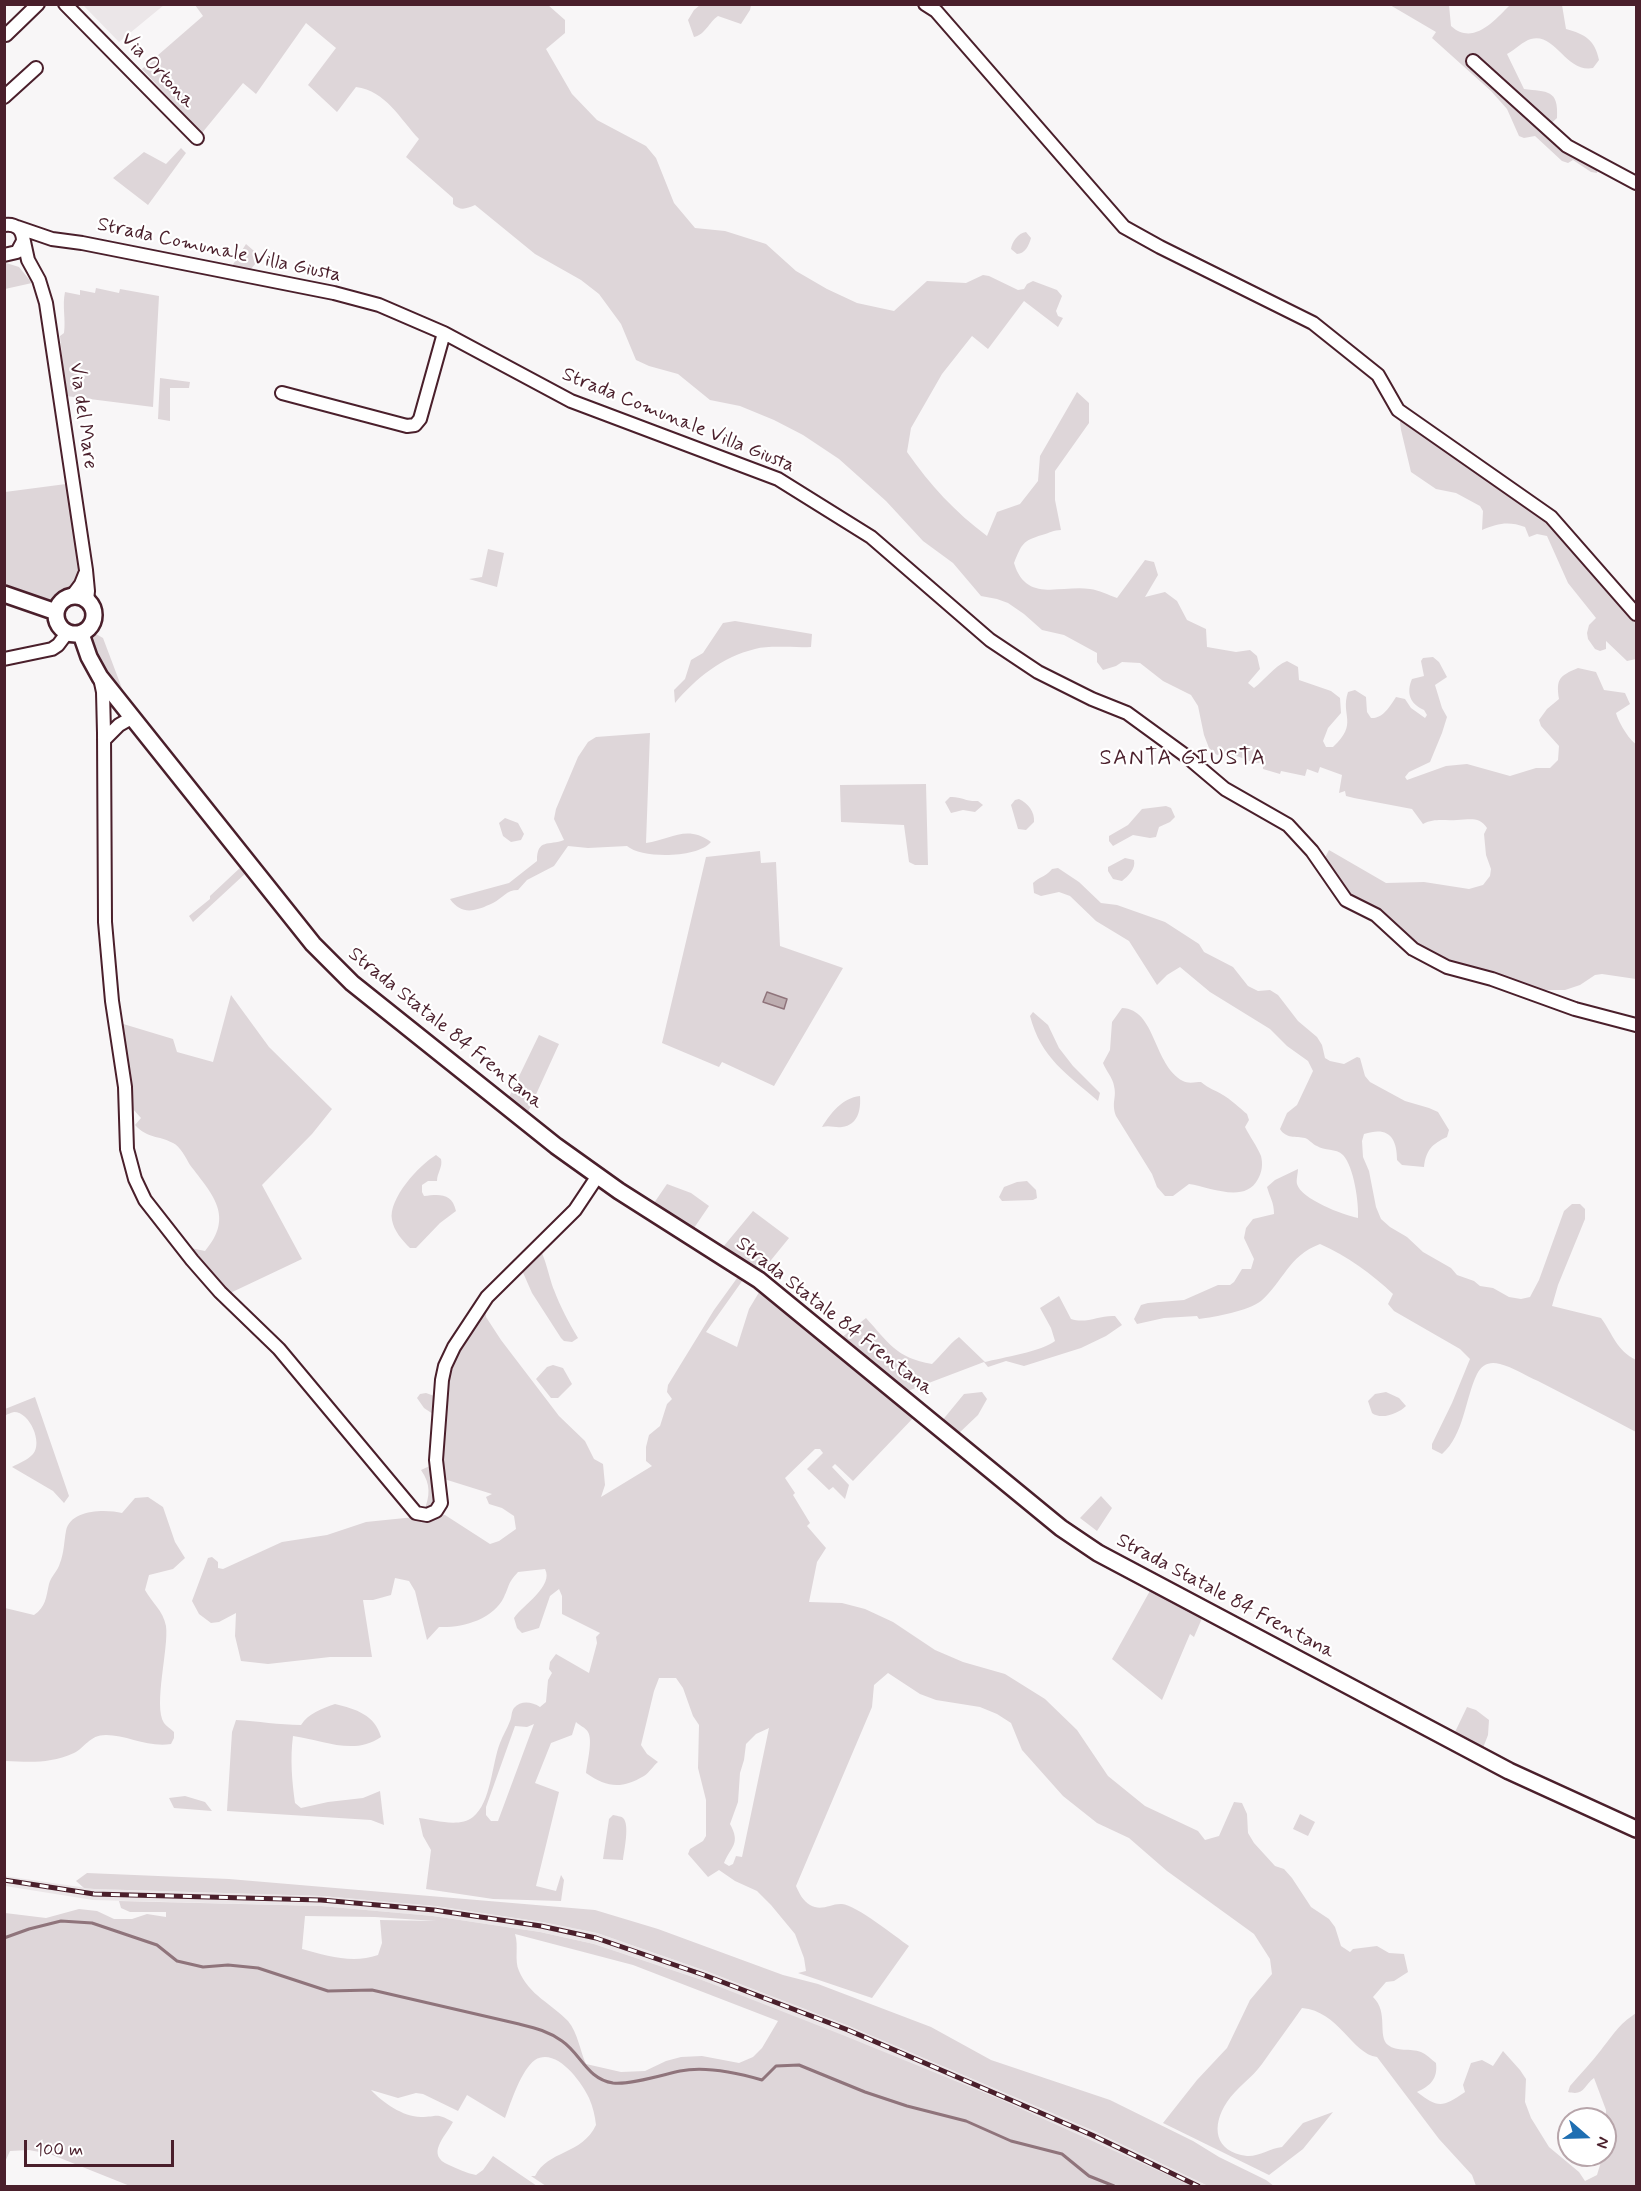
<!DOCTYPE html>
<html>
<head>
<meta charset="utf-8">
<style>
  body { margin:0 }
  #map { position:relative; width:1641px; height:2191px; overflow:hidden; background:#f8f6f7; font-family:Mynerve,sans-serif }
  canvas { display:block }
  .frame { position:absolute; inset:0; border:6px solid #4a1f2b; pointer-events:none }
  .north { position:absolute; left:1557px; top:2107px; width:60px; height:60px; box-sizing:border-box; background:#fff; border:2px solid #b7a5aa; border-radius:50%; rotate:110deg; font-size:16px; font-weight:700; line-height:24px; text-align:center; color:#4a1f2b }
  .north::after { content:''; display:block; margin:auto; width:21px; height:27px; background:#1f6fb2; clip-path:polygon(50% 0,100% 100%,50% 72%,0 100%) }
  .scale { position:absolute; left:24px; top:2140px; width:150px; height:27px; box-sizing:border-box; border:3px solid #4a1f2b; border-top:0; padding-left:8px; font-size:18px; line-height:21px; white-space:nowrap; color:#4a1f2b; -webkit-text-stroke:4px #fff; paint-order:stroke }
</style>
</head>
<body>
<div id="map">
<canvas width="1641" height="2191"></canvas>
<div class="frame"></div>
<div class="north">N</div>
<div class="scale">100 m</div>
</div>
<script>
const g = document.querySelector('canvas').getContext('2d');
g.lineJoin = 'round';
function paint(path, color) { g.fillStyle = color; g.fill(path, 'evenodd'); }
function stroke(path, color, width, dash) { g.strokeStyle = color; g.lineWidth = width; g.lineCap = dash ? 'butt' : 'round'; g.setLineDash(dash || []); g.stroke(path); }
function write(font, color, halo, rows, align = 'center') {
  g.font = font + ' Mynerve,sans-serif'; g.lineWidth = 4.5; g.setLineDash([]); g.textBaseline = 'middle'; g.strokeStyle = halo; g.fillStyle = color; for (const [text, x, y, turn = 0] of rows) {
    g.save(); g.translate(x, y); g.rotate((+turn || 0) * Math.PI / 180); g.textAlign = isNaN(turn) ? turn : align; if (halo) g.strokeText(text, 0, 0); g.fillText(text, 0, 0); g.restore();
  }
}
const built = new Path2D(`
  M83,5H164L119,42Z
  M4,1876L94,1889L322,1896L435,1906L542,1922L597,1933L706,1971L849,2026L1094,2131L1208,2186H1184L702,1980L594,1944L540,1932L433,1916L321,1906L93,1900L5,1886Z`);
const green = new Path2D(`
  M195,5H548L565,20V33L546,49L572,94L597,120L646,146L656,158L674,203L695,228L725,231L766,244L796,271L827,289L857,303L894,311L927,281L966,283L983,275L989,276L1018,290L1024,289L1027,284L1033,281L1057,290L1062,296L1056,311L1058,316L1063,318L1058,327L1024,301L988,349L972,336L942,374L911,428L907,452C930,485 955,512 987,536L997,512L1020,504L1038,481L1040,456L1077,392L1089,403V423L1055,471V500L1061,530C1054,530 1049,533 1042,535C1022,541 1022,544 1014,563C1026,603 1059,585 1090,589C1099,590 1108,595 1117,598L1145,560L1154,562L1158,575L1145,597L1165,592L1177,601L1187,620L1206,629L1207,647L1236,652L1250,650L1257,656L1260,669L1248,683L1254,688C1265,680 1274,666 1287,661L1298,667L1299,680L1331,691L1340,698L1341,713L1328,728L1323,741L1326,747H1333C1359,723 1340,716 1348,692L1355,690L1366,697L1367,712L1371,718C1383,719 1390,706 1396,697L1405,699L1411,708L1425,718L1427,715L1424,710C1410,704 1406,693 1412,679L1424,676L1421,661L1423,658L1433,657L1439,662L1447,677L1435,685L1442,708L1447,717L1442,733L1430,762L1409,772L1405,777L1407,780L1446,766L1467,764L1510,776L1536,768H1550L1558,760L1559,746L1541,726L1539,720L1547,709L1559,699C1556,679 1559,676 1578,668L1596,672L1604,690L1625,693L1630,704L1616,713C1618,721 1629,740 1636,744V979L1602,974L1595,975L1580,985L1565,990H1534L1476,969L1443,961L1422,948L1393,921C1371,920 1335,884 1319,869L1329,850L1386,883L1424,882L1469,889L1483,885L1490,876L1491,869L1486,855L1484,834L1487,828C1479,816 1469,820 1457,820C1443,821 1435,818 1423,824L1412,809L1354,798L1346,796L1345,791L1339,793L1342,775L1320,767L1318,773L1307,769L1305,776L1281,771L1280,774L1263,769V763C1245,764 1238,750 1217,755L1209,748L1204,735L1198,706L1191,695L1163,681L1140,663L1122,662L1116,666L1103,670L1097,662V653L1064,635L1042,630L1024,614L1008,603L997,599L981,596L953,563L923,541L886,501L839,459L803,435L774,420L740,406L710,400L678,374L649,366L636,360L621,324L599,294L581,280L535,254L475,205C466,209 460,211 453,204V198L406,157L419,139C400,119 386,91 356,87L337,112L308,85L336,48L306,23L256,94L243,83L202,133L142,69L203,16Z
  M700,5V4L751,5L750,10L741,24L718,16C709,22 705,35 694,37L688,20L694,10Z
  M1390,5H1449L1451,26C1473,46 1494,21 1510,5H1562L1566,29C1585,34 1595,40 1599,60L1593,68C1566,73 1555,32 1531,39C1523,41 1515,50 1507,54L1524,89C1547,92 1559,89 1557,118L1545,129L1597,169V173L1591,172L1573,160L1568,163L1562,161L1535,136L1524,138L1519,136L1507,109L1491,91L1432,38L1436,32Z
  M181,148L186,153L148,205L113,178L144,152L166,164Z
  M1026,232L1031,238C1029,245 1025,254 1017,254L1011,249C1012,242 1018,233 1026,232Z
  M246,244L261,257L250,270L232,266Z
  M6,263L19,267L32,283L5,289Z
  M96,288L119,293L120,289L159,296L153,407L66,396L60,336L64,333C66,319 62,306 65,292L80,295V290L95,293Z
  M160,378L190,382L189,388H170V421L158,419Z
  M1399,414L1554,528L1629,614L1636,620V659L1627,661L1606,641V649L1600,651L1595,649L1588,639L1587,633L1589,625L1596,618L1568,583L1547,536L1537,534L1529,537L1525,527C1509,521 1498,523 1482,530L1483,511L1480,506L1456,493L1436,489L1411,472L1401,430Z
  M66,484C71,511 80,544 79,571C78,587 59,603 43,600C29,598 18,590 5,585V492Z
  M488,549L504,553L497,587L469,579L482,577Z
  M735,621L812,634L811,647C794,648 770,645 755,649C722,657 696,678 675,703L674,690L685,679L691,660L703,653L723,623Z
  M96,634L103,638L126,699L91,656L87,641Z
  M650,733L646,843C671,840 686,824 711,842C698,858 642,859 627,846L588,848L568,846L554,866L527,880L518,890C506,890 503,898 493,903C476,911 462,916 450,899L509,883L537,861C537,838 549,846 564,840L554,819L556,809L578,757L588,742L596,737Z
  M926,784L928,865H915L909,862L904,825L841,822L840,785Z
  M950,797C960,796 967,802 978,801L983,805L975,812L963,810L951,813L945,802Z
  M1019,799C1028,803 1035,812 1034,822L1026,830L1018,829L1011,805L1015,800Z
  M1166,806L1171,808L1175,817L1170,822L1159,827L1156,837L1150,838L1133,835L1113,846L1109,841V836L1128,825L1142,809Z
  M505,818L518,823L524,834L521,840L511,842L503,836L499,823Z
  M760,851L761,863L776,862L780,946L843,968L774,1086L722,1062L719,1067L662,1043L706,857Z
  M1125,858L1134,860C1136,869 1128,876 1122,881L1113,879L1108,871V867Z
  M242,866L247,872L193,922L189,916L210,899V896Z
  M1058,868L1079,882L1101,903L1117,905L1165,922L1199,944L1204,952L1233,967L1248,986L1258,991L1270,990L1278,995L1298,1021L1317,1037L1322,1045L1325,1058L1330,1061L1344,1064L1357,1057L1360,1058L1365,1076L1370,1082L1405,1101L1429,1108L1438,1112L1449,1130L1447,1137C1432,1144 1426,1150 1424,1167L1402,1165L1397,1160C1397,1137 1388,1126 1364,1134L1362,1141L1363,1157L1369,1171L1376,1207L1381,1219L1390,1227L1407,1237L1423,1252L1451,1268L1457,1275L1474,1281L1480,1286L1493,1288L1509,1297L1521,1299L1530,1297L1539,1280L1564,1211L1572,1204H1580L1585,1209V1219L1558,1285L1552,1306L1601,1318C1613,1334 1616,1350 1636,1360V1432C1604,1415 1571,1398 1538,1381C1526,1376 1513,1367 1500,1364C1490,1361 1482,1364 1477,1374C1465,1399 1464,1435 1442,1454L1432,1449V1444L1452,1403L1470,1359L1460,1349L1394,1311L1388,1304L1393,1294C1372,1274 1347,1256 1320,1244C1288,1256 1284,1281 1261,1301C1248,1311 1215,1317 1199,1319L1197,1316L1164,1318L1137,1324L1134,1319L1141,1305L1148,1303L1184,1300L1218,1285H1230L1234,1282L1242,1269H1251L1254,1259L1244,1238L1246,1228L1253,1219L1274,1214C1274,1202 1270,1198 1267,1187L1275,1180L1298,1169C1298,1173 1296,1180 1297,1184C1301,1199 1343,1215 1358,1218C1359,1203 1354,1167 1343,1155C1336,1148 1324,1151 1317,1146C1312,1144 1310,1140 1305,1138C1296,1136 1286,1139 1280,1129L1287,1113L1297,1105L1313,1071L1308,1061L1287,1046L1270,1029L1210,992L1180,967L1167,975L1157,985L1129,941L1096,921L1070,896L1059,892L1041,896L1034,893L1033,883C1039,877 1047,876 1052,869Z
  M231,995L269,1047L332,1109L312,1134L262,1185L302,1259L226,1295L186,1247L205,1251C235,1216 212,1194 190,1165C186,1158 180,1146 173,1143C158,1135 148,1139 135,1125L141,1118L132,1108L120,1023L173,1039L177,1052L213,1062Z
  M1122,1008C1156,1009 1153,1065 1183,1081C1188,1084 1196,1082 1201,1082C1209,1089 1215,1090 1223,1095C1230,1099 1240,1108 1247,1114L1249,1120L1245,1127C1250,1137 1257,1146 1261,1156C1263,1164 1262,1172 1258,1179C1245,1204 1210,1187 1189,1184L1173,1196H1165L1157,1187L1152,1174L1116,1116C1111,1102 1117,1098 1114,1086C1113,1078 1106,1071 1103,1063L1110,1050L1112,1022Z
  M1033,1012L1048,1025L1059,1048L1073,1066L1100,1093L1098,1101C1067,1074 1041,1058 1030,1016Z
  M539,1035L559,1044L528,1112L509,1097Z
  M860,1096C861,1110 858,1125 842,1127C835,1128 830,1125 822,1127C831,1113 842,1098 860,1096Z
  M436,1155L441,1159C443,1167 437,1173 437,1181H428L422,1185V1192L424,1196C440,1194 452,1193 456,1211L440,1223L416,1248H410C402,1240 394,1231 392,1220C388,1199 419,1165 436,1155Z
  M1027,1181L1036,1190L1037,1198L1033,1200L1002,1201L999,1197L1004,1187L1017,1182Z
  M667,1184L691,1193L709,1206L694,1228L654,1203Z
  M753,1211L789,1238L763,1270L723,1247Z
  M540,1249C545,1257 550,1280 554,1290C560,1306 569,1323 578,1338L572,1342L564,1341L561,1338L532,1293L521,1268Z
  M740,1274L745,1277L706,1332L737,1347L749,1309L761,1289L916,1415L853,1481L835,1464L832,1467L849,1485L845,1499L833,1487L829,1490L807,1469L823,1453L820,1449H815L785,1478L795,1493L793,1495L810,1523L807,1526L826,1548L817,1562L809,1602L842,1603L865,1609L893,1622L935,1650L963,1662L1005,1674L1045,1699L1077,1730L1108,1776L1145,1806L1198,1831L1205,1840L1219,1836L1234,1802L1242,1803L1247,1814L1248,1833L1254,1843L1275,1866L1284,1869L1292,1878L1311,1907L1329,1919L1335,1927L1341,1946L1350,1952L1353,1949L1377,1946L1389,1953L1404,1954L1408,1972L1394,1981L1386,1982L1373,1997C1389,2012 1377,2036 1388,2045C1397,2052 1410,2048 1421,2052C1426,2054 1431,2059 1436,2063C1438,2079 1430,2086 1417,2092C1438,2108 1442,2108 1465,2092L1463,2085L1471,2063L1482,2060L1493,2066L1503,2051L1520,2070L1526,2079L1525,2102L1531,2118L1549,2147L1579,2172L1585,2181L1597,2175L1603,2155H1605L1606,2110L1594,2078C1583,2086 1585,2096 1568,2092L1570,2086C1580,2074 1591,2063 1601,2050C1614,2034 1617,2026 1636,2013V2186H1476L1472,2175L1439,2139L1377,2057C1352,2054 1339,2011 1302,2008C1289,2027 1275,2045 1262,2064C1252,2078 1236,2088 1227,2102C1211,2126 1214,2152 1247,2156C1258,2157 1271,2148 1282,2147L1303,2123L1333,2112L1303,2149L1269,2175L1163,2123L1197,2080L1227,2048L1250,2000L1272,1974L1270,1959L1254,1934L1167,1871L1129,1838L1097,1823L1063,1796L1022,1750L1011,1723L997,1714L980,1707L936,1700L920,1694L888,1673L874,1685L872,1707L796,1886C799,1893 803,1901 810,1905C822,1912 831,1903 842,1904C856,1905 896,1937 909,1946L872,1998L798,1973L806,1971L804,1958L795,1934L771,1905L757,1891L735,1881L719,1870L708,1877L688,1854L690,1849L703,1841L706,1836V1800L698,1768L699,1725L693,1716L683,1688L676,1678H659L654,1691L641,1745L647,1754L658,1762C653,1766 650,1772 644,1776C622,1789 607,1788 586,1773C587,1763 593,1740 588,1732C586,1728 579,1725 576,1722L572,1735L551,1743L535,1783L559,1792L536,1886L556,1891L561,1875L564,1880L561,1901L493,1899L426,1889L431,1850L423,1836L419,1818C435,1820 459,1828 473,1817C491,1803 492,1763 500,1743C503,1735 507,1729 510,1721C512,1717 511,1712 514,1708C521,1700 532,1702 540,1707L546,1702L548,1680L552,1673L549,1669L550,1662L556,1654L589,1673L597,1643L596,1637L600,1633L562,1614V1596L559,1589L550,1596L539,1628L522,1633L517,1628L514,1618C523,1605 554,1586 545,1569L518,1572C507,1584 510,1585 504,1597C493,1620 462,1628 439,1627L427,1640L415,1591L409,1581L395,1578L391,1595L373,1600H363L372,1657H330L268,1664L241,1661L235,1636L236,1613L219,1622L211,1623L199,1614L192,1601L208,1558L212,1557L218,1562V1568L223,1569L282,1542L327,1535L366,1522L405,1518L445,1515L490,1544L499,1541L516,1529L514,1516L502,1508L489,1504L486,1497L492,1494L441,1478C439,1450 440,1387 451,1362C459,1342 474,1323 485,1305L486,1317L501,1340L559,1416L585,1441L594,1459L603,1464L605,1485L601,1497L652,1466L646,1461V1447L649,1435L660,1426L667,1404L672,1399L667,1392L668,1385L714,1310ZM534,1724L498,1821H491L486,1815V1807L515,1726L527,1727ZM769,1728L742,1857L736,1856L733,1864L729,1866L724,1863C731,1846 741,1844 730,1824L738,1802L740,1773L744,1760L746,1744L756,1734Z
  M1059,1296L1071,1319C1087,1324 1099,1315 1115,1316L1122,1325L1106,1336L1081,1348L1024,1366L1006,1361L988,1367L984,1362L905,1392L841,1338L866,1318C888,1342 896,1358 932,1364C942,1355 948,1345 959,1337L985,1362C1001,1358 1043,1351 1055,1341L1051,1328L1040,1308Z
  M553,1365L563,1368L572,1384L558,1398H551L536,1379L547,1367Z
  M982,1392L987,1399L978,1415L957,1435L941,1422L964,1394Z
  M1386,1392L1399,1398L1406,1406C1398,1414 1381,1420 1372,1413L1368,1401L1375,1394Z
  M426,1393L440,1398L439,1418L424,1408L417,1398L420,1394Z
  M35,1397L69,1496L64,1503L53,1491L12,1467C19,1463 28,1460 33,1454C43,1443 30,1412 14,1412C13,1412 5,1415 5,1416V1409Z
  M434,1464L436,1505L424,1511C430,1496 431,1484 421,1470Z
  M1101,1496L1112,1508L1097,1531L1080,1518Z
  M148,1497L163,1507L175,1542L185,1558L173,1569L149,1575L145,1590C152,1603 163,1610 166,1626C169,1648 153,1706 164,1723C166,1726 171,1729 174,1732V1738L171,1744C149,1748 127,1735 106,1735C89,1735 85,1748 74,1753C49,1764 30,1762 5,1761V1608L34,1615C46,1607 46,1597 49,1584C51,1576 58,1571 60,1563C64,1553 64,1542 66,1531C70,1509 106,1509 122,1513L135,1498Z
  M1151,1589L1203,1616L1194,1637L1190,1634L1162,1700L1112,1659Z
  M335,1704C356,1709 375,1715 381,1737C354,1756 323,1740 293,1736C290,1759 292,1781 295,1803L301,1808L328,1802L363,1798L380,1791L384,1825L371,1820L227,1811L232,1732L236,1720C258,1721 279,1725 301,1725C309,1713 321,1709 335,1704Z
  M1467,1707L1476,1710L1489,1720L1488,1735L1483,1748L1455,1732Z
  M185,1796L205,1802L212,1811L174,1808L169,1798Z
  M1300,1814L1315,1822L1308,1836L1293,1829Z
  M613,1815C616,1816 621,1816 623,1818C630,1824 624,1851 623,1860L603,1859L609,1819Z
  M87,1873L229,1879L595,1910L658,1929L783,1975L818,1984L931,2027L991,2060L1110,2100L1193,2141L1219,2157L1266,2180L1274,2186H1208L1094,2131L849,2026L706,1971L597,1933L542,1922L435,1906L322,1896L94,1889L84,1888L76,1881Z
  M119,1901L321,1906L433,1916L540,1932L594,1944L702,1980L845,2036L997,2098L1192,2186H546L531,2176H535C548,2150 582,2155 596,2125C595,2116 593,2107 589,2098C581,2081 556,2047 535,2060C521,2070 511,2102 505,2118L467,2095L458,2111L423,2094L416,2093L398,2098L371,2090C382,2102 403,2117 421,2117C438,2117 435,2112 453,2122C445,2137 425,2155 449,2165C458,2169 466,2173 476,2175L483,2170L493,2156L537,2186H130L50,2154L29,2150L10,2151L5,2162V1913L46,1918L79,1909L97,1911L114,1919H132L147,1914L166,1917V1912H130L121,1908ZM305,1916L375,1917L436,1921L380,1920L382,1943L378,1955C353,1964 327,1956 302,1949ZM515,1934L633,1965L778,2021L762,2048L753,2057L739,2063L702,2056L681,2057L666,2061L645,2071L621,2072L586,2064C580,2051 578,2033 568,2021C552,2004 529,1995 519,1971C514,1960 519,1946 515,1934Z`);
const water = new Path2D(`
  M767,992L787,999L784,1009L763,1002Z`);
const stream = new Path2D(`
  M4,1938L29,1929L61,1921L92,1923L157,1945L177,1961L203,1967L228,1965L258,1968L328,1991L372,1990L519,2024C535,2028 548,2031 562,2041C581,2054 587,2079 613,2083C630,2085 662,2075 680,2071C705,2066 738,2073 762,2080L776,2066L799,2065L865,2092L907,2106L966,2121L1011,2141L1062,2154L1089,2176L1114,2186`);
const minor = new Path2D(`
  M65,4L197,138
  M925,4L936,11L1124,227L1160,247L1313,323L1378,375L1398,410L1551,517L1636,614
  M4,33L6,35L38,4
  M1473,61L1567,146L1636,183
  M4,97L36,68
  M4,225C16,223 23,230 23,241L17,252L4,255
  M17,227L52,239L82,243L334,293L379,305L444,333L571,401L778,479L871,537L990,640L1038,672L1092,699L1127,713L1186,756L1225,789L1288,825L1312,851L1346,900L1376,915L1413,949L1447,967L1492,979L1575,1009L1636,1025
  M23,237L28,260L39,280L46,303L86,570L88,591L87,600
  M282,393L407,426L415,425L420,419L444,333
  M72,596L81,584L85,574
  M4,659L52,649L58,645L67,633
  M100,678L103,692L104,733L105,922L112,1001L125,1087L127,1149L135,1179L145,1200L192,1260L220,1292L279,1349L416,1513L427,1515L436,1511L441,1503L436,1460L442,1380L445,1366L454,1347L487,1297L575,1210L597,1177
  M104,740L119,725L133,717`);
const major = new Path2D(`
  M4,594L56,612
  M56 615a19 19 0 1 1 38 0a19 19 0 1 1-38 0Z
  M81,634L89,657L100,677L313,944L352,983L556,1146L619,1191L759,1280L1061,1528L1098,1553L1509,1771L1636,1829`);
const rail = new Path2D(`
  M4,1880L94,1894L321,1900L434,1910L541,1926L596,1938L704,1975L848,2030L1092,2135L1198,2186`);
const streetNames = [
  ["Via Ortona",157,71,46],
  ["Strada Comunale Villa Giusta",219,251,12],
  ["Via del Mare",82,416,82],
  ["Strada Comunale Villa Giusta",678,421,22],
  ["Strada Statale 84 Frentana",445,1029,39],
  ["Strada Statale 84 Frentana",834,1317,38],
  ["Strada Statale 84 Frentana",1225,1597,28]
];
const quarterNames = [
  ["SANTA GIUSTA",1183,759]
];
paint(built, '#ebe6e8');
paint(green, '#ded6d9');
paint(water, '#bdadb0');
stroke(water, '#8f747b', 1.5);
stroke(stream, '#8f747b', 3);
stroke(minor, '#4a1f2b', 16);
stroke(major, '#4a1f2b', 20);
stroke(minor, '#fff', 12);
stroke(major, '#fff', 15);
stroke(rail, '#4a1f2b', 5);
stroke(rail, '#fff', 3, [9]);
write('20px', '#4a1f2b', '#fff', streetNames);
g.letterSpacing = '1.5px';
write('22px', '#4a1f2b', '#fff', quarterNames);
g.letterSpacing = '0px';
</script>
</body>
</html>
